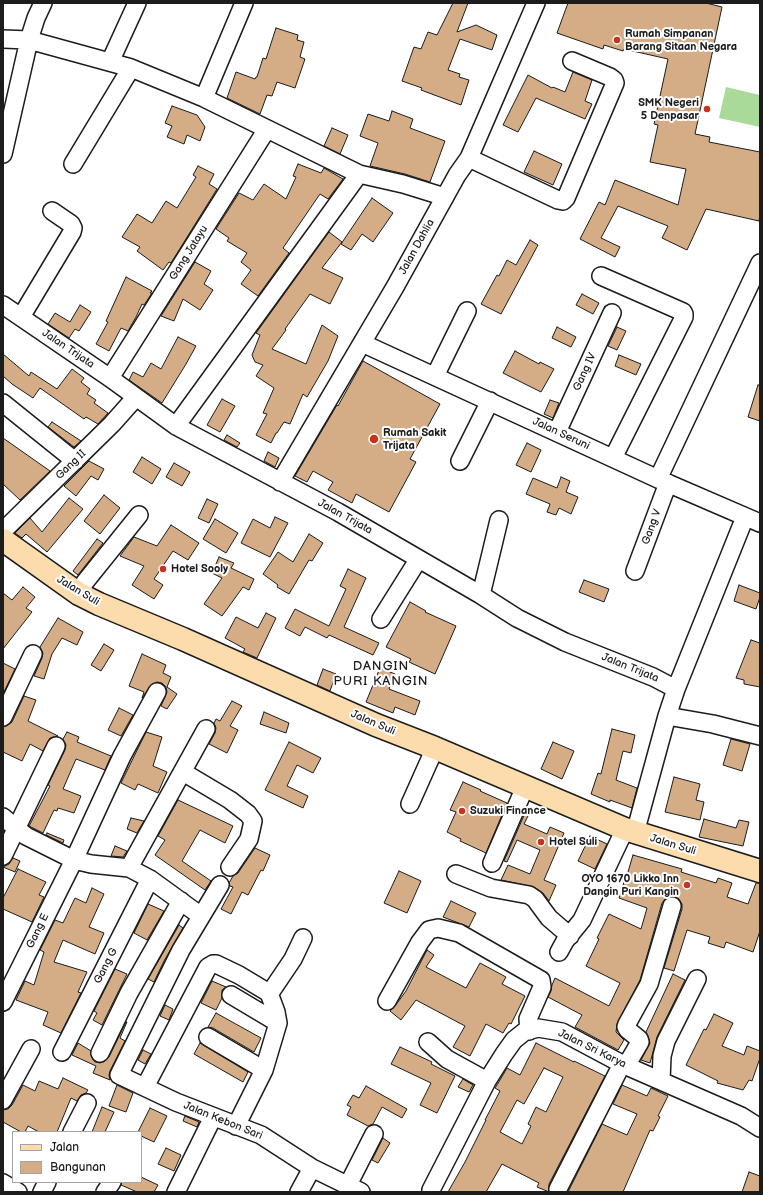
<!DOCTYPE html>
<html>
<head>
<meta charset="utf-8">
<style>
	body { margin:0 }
	#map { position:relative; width:763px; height:1195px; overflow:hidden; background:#fff; font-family:"Balsamiq Sans",sans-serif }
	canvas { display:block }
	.frame { position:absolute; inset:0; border:4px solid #1c1c1c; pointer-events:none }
	.legend { position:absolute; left:12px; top:1131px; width:130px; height:52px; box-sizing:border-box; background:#fff; border:1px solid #a4a4a4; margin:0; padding:5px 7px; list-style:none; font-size:12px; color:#1c1c1c }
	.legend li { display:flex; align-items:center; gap:8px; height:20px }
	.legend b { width:20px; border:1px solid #a4a4a4 }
</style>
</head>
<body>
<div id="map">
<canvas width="763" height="1195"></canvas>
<div class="frame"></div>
<ul class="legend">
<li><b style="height:5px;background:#fcdcac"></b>Jalan</li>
<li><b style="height:11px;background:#d4ad86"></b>Bangunan</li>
</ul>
</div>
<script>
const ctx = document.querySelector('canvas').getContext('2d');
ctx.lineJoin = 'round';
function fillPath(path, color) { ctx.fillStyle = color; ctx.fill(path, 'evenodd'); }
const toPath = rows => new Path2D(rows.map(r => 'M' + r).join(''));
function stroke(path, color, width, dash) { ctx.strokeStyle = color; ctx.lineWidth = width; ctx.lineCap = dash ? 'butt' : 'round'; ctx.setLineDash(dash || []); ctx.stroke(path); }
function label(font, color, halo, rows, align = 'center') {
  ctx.font = font + ' "Balsamiq Sans",sans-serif'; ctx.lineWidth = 4; ctx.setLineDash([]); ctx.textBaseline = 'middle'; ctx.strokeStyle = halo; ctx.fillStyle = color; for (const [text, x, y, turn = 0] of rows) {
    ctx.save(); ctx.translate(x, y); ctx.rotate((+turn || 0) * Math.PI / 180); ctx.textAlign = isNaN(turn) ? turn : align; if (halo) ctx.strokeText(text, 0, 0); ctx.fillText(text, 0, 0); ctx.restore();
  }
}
fillPath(toPath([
	[726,87,760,95,760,127,719,118]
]), '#aada9a');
const building = toPath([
	[453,3,468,3,457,32,476,25,497,35,492,50,460,39,448,70,460,74,459,77,469,80,461,105,421,90,422,88,402,81,414,47,421,49,428,32,437,35,453,3],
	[568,3,706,3,722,7,695,134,710,137,709,142,760,152,760,214,759,221,706,209,687,250,662,238,668,226,618,206,601,238,620,247,615,257,580,239,599,202,605,205,615,180,678,205,686,169,650,162,658,125,654,124,668,59,624,49,623,51,604,45,603,49,557,33,568,3],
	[276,28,298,35,297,40,304,42,300,57,305,59,295,88,277,82,272,96,267,95,260,114,227,98,236,72,255,79,256,77,257,77,263,58,266,59,276,28],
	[573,72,592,80,585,101,592,104,585,119,536,98,518,132,503,125,528,75,552,88,553,87,565,92,573,72],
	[172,106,197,115,205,127,200,141,187,135,184,144,167,137,172,126,165,123,172,106],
	[392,111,413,119,410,128,445,141,430,182,405,174,370,166,378,143,360,136,368,114,389,121,392,111],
	[332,128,348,135,340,154,324,146,332,128],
	[534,151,562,164,553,185,524,172,534,151],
	[298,164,321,173,324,168,343,179,328,199,320,194,283,248,289,253,258,296,241,284,251,270,241,262,247,253,227,241,229,238,216,229,239,193,253,200,264,184,286,199,296,177,293,176,298,164],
	[198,166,214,174,209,184,217,189,171,263,169,262,163,270,137,251,140,247,122,237,137,214,152,223,166,201,177,208,196,177,193,175,198,166],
	[372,198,393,213,373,242,362,234,351,250,341,244,372,198],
	[329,232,342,242,322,268,343,278,330,304,310,294,285,329,286,330,272,349,306,364,322,325,338,336,328,361,307,397,303,394,290,424,284,422,277,433,276,433,271,443,256,435,267,414,263,413,274,388,256,376,263,365,255,362,252,355,260,335,256,333,329,232],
	[530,240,538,245,501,314,481,304,497,275,499,276,507,260,516,265,530,240],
	[195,262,211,271,204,284,213,290,200,310,183,299,174,321,161,316,195,262],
	[126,277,152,291,150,293,152,293,144,305,142,304,136,317,128,331,121,328,109,351,96,344,108,322,106,321,126,277],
	[582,294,599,303,593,314,576,305,582,294],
	[80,305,91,312,79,331,75,329,69,338,48,324,55,313,70,322,80,305],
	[557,327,576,337,571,347,552,338,557,327],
	[617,327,626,331,617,350,608,346,617,327],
	[178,337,196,346,186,364,162,403,129,380,133,372,143,377,151,363,161,369,178,337],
	[515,351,539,364,540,362,554,369,541,392,503,373,515,351],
	[3,354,29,376,31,372,57,389,72,369,84,378,81,382,90,389,87,394,96,400,94,403,108,413,98,424,86,417,84,419,40,388,33,398,12,384,3,376,3,354],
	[619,355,641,364,636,375,615,366,619,355],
	[363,361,440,404,410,459,416,462,389,512,356,494,352,503,328,490,333,482,313,471,307,482,295,476,337,405,338,406,363,361],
	[758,385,760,385,760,421,748,417,758,385],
	[222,399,235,406,220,432,207,425,222,399],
	[550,400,559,403,553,418,544,414,550,400],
	[52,422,78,439,81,441,74,447,48,427,52,422],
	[227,435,240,443,237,447,224,440,227,435],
	[3,438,50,471,20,500,3,484,3,438],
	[527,443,541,450,531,472,516,465,527,443],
	[268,452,279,458,275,467,264,461,268,452],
	[142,457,161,469,152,484,133,472,142,457],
	[89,461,104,469,98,480,91,476,76,496,64,486,89,461],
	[174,463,190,472,182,486,166,477,174,463],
	[561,477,570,481,566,492,578,497,571,514,559,508,556,515,547,512,550,504,526,494,533,478,557,488,561,477],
	[104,495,120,508,100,534,84,521,104,495],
	[69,498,83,509,47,552,26,534,22,538,15,533,30,518,42,532,69,498],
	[207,499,218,504,209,523,198,518,207,499],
	[275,517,288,523,270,557,241,543,253,519,270,528,275,517],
	[215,519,238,533,226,553,203,539,215,519],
	[171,525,199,543,188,560,173,551,154,579,163,585,154,599,132,585,144,566,120,556,134,537,157,546,171,525],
	[309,534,323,543,312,561,309,560,289,594,277,587,278,585,263,574,278,552,293,562,309,534],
	[97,539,103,543,78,575,73,571,97,539],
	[219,557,234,563,231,568,254,579,249,590,243,587,222,616,204,604,222,578,212,573,219,557],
	[348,569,366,578,344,627,379,643,373,655,329,635,327,638,305,627,300,636,285,628,295,609,329,626,346,589,340,586,348,569],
	[584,580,609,589,604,602,579,592,584,580],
	[739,585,760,593,760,597,756,609,734,601,739,585],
	[23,587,35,597,26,608,32,612,3,649,3,593,12,600,23,587],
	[410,602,426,611,425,612,456,626,435,674,409,662,411,659,386,647,410,602],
	[266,613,276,618,257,658,243,652,245,649,225,638,236,617,258,628,266,613],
	[58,618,83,632,77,645,62,638,52,654,44,679,34,676,42,658,43,653,40,647,58,618],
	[751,640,760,643,760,687,744,684,744,680,736,678,751,640],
	[104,644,114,650,101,671,91,665,104,644],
	[142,654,166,665,163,673,171,677,167,687,177,694,167,709,161,706,167,692,166,687,162,683,157,682,152,684,142,698,144,692,129,686,142,654],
	[3,663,15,669,3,694,3,663],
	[380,668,395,674,389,689,420,701,415,715,395,707,393,713,366,702,380,668],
	[323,669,336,674,330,691,317,685,323,669],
	[24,696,36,700,28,721,58,736,50,738,43,751,30,744,22,761,3,752,3,727,8,725,12,722,24,696],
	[232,701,242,706,230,726,238,730,227,753,209,744,215,733,216,728,214,723,216,719,220,721,232,701],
	[119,708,133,715,121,736,108,730,119,708],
	[264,712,289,723,286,733,260,724,264,712],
	[612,729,635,735,631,753,623,751,616,780,637,788,632,808,610,800,610,802,591,794,598,773,601,774,612,729],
	[67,732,79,737,77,742,111,756,105,770,76,759,63,789,81,796,74,813,58,808,57,811,54,810,43,833,29,826,50,786,48,785,65,750,66,745,63,739,67,732],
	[146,732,162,737,153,766,167,772,158,793,138,784,135,790,121,783,146,732],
	[731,739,750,744,742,771,723,765,731,739],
	[289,742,321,758,313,773,297,765,287,786,308,796,303,808,265,790,289,742],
	[553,742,574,751,562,779,541,769,553,742],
	[674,777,700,784,696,800,704,802,700,820,665,812,674,777],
	[463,782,481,790,480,791,507,803,486,853,460,841,461,839,447,832,456,812,450,810,463,782],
	[178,800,233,826,225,843,200,830,182,861,211,881,205,890,155,855,165,840,158,836,178,800],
	[526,811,530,812,524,824,547,834,550,827,564,833,544,880,556,885,549,901,543,893,534,887,501,880,508,865,530,874,540,850,517,840,507,862,504,861,526,811],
	[131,818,144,821,137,833,127,829,131,818],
	[704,819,736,828,739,820,749,822,743,846,699,837,704,819],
	[47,833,64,840,63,843,46,835,47,833],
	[590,836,607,844,595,869,578,861,590,836],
	[115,846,127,851,123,857,111,856,115,846],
	[255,848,270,855,263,871,261,870,248,895,242,892,231,914,221,909,233,887,230,886,229,883,233,876,238,873,255,848],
	[633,855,682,869,681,872,716,883,718,878,732,883,727,897,748,904,756,883,760,883,760,931,753,952,726,942,724,948,708,943,710,937,687,930,674,971,664,968,682,909,682,904,679,899,675,897,670,896,665,899,662,903,640,980,617,1024,616,1032,624,1040,618,1050,575,1027,582,1015,548,997,551,991,552,985,555,978,609,1006,620,983,586,966,599,939,597,938,609,914,641,929,647,908,619,898,624,882,625,882,633,855],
	[13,858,20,861,15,872,3,867,9,864,13,858],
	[18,869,46,882,39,895,44,897,32,922,3,909,3,898,18,869],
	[399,871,421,881,407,913,384,903,399,871],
	[92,888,104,894,89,927,104,933,95,954,63,940,54,962,87,972,78,992,81,993,61,1033,43,1025,48,1012,16,1000,25,981,34,985,44,952,40,950,55,920,63,923,75,898,86,903,92,888],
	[451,901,476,913,469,927,443,917,451,901],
	[148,904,164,911,147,940,134,933,148,904],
	[179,925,183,928,164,961,154,982,148,979,179,925],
	[427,950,434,955,426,967,466,988,480,963,506,977,502,984,525,996,511,1024,509,1023,503,1033,486,1024,470,1056,453,1047,465,1026,416,1000,401,1020,390,1011,395,1006,406,991,427,950],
	[115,969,127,974,102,1025,93,1020,97,1013,94,1011,115,969],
	[673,974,685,980,657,1037,650,1063,641,1060,650,1043,648,1036,646,1032,673,974],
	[212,981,226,987,222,990,222,998,216,1010,201,1003,212,981],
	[165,1005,173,1009,169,1020,160,1016,165,1005],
	[216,1013,261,1038,254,1052,213,1028,208,1027,216,1013],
	[714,1014,733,1023,722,1046,744,1055,747,1046,760,1051,760,1058,752,1081,749,1080,743,1090,717,1083,718,1081,686,1065,704,1029,706,1030,714,1014],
	[126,1022,127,1022,120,1038,125,1041,110,1071,109,1075,110,1080,93,1073,96,1066,72,1055,78,1043,91,1051,92,1058,95,1062,100,1063,105,1061,109,1057,126,1022],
	[200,1043,248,1072,243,1082,194,1054,200,1043],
	[536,1043,574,1062,574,1061,605,1076,549,1184,549,1192,537,1187,539,1183,502,1164,486,1192,448,1192,465,1162,486,1120,485,1120,500,1091,495,1088,500,1080,507,1068,520,1075,536,1043],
	[544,1068,563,1077,546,1112,536,1107,528,1124,531,1126,522,1144,500,1132,517,1100,524,1104,544,1068],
	[400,1047,432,1062,431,1064,455,1076,437,1113,420,1105,431,1083,391,1064,400,1047],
	[143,1050,151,1054,145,1064,138,1060,143,1050],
	[63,1078,88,1090,86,1093,81,1095,77,1101,71,1098,57,1132,39,1132,28,1126,25,1132,21,1132,3,1122,3,1110,8,1109,12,1105,23,1085,35,1091,39,1081,58,1089,63,1078],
	[463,1079,473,1085,469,1092,458,1087,463,1079],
	[117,1085,133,1093,126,1112,109,1106,117,1085],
	[622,1085,647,1096,651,1088,668,1096,658,1116,660,1117,653,1131,650,1130,623,1192,568,1192,602,1124,627,1135,637,1114,613,1104,622,1085],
	[366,1086,407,1109,402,1118,382,1107,373,1124,368,1126,347,1115,351,1107,347,1105,353,1095,359,1098,366,1086],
	[102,1107,114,1112,105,1132,92,1132,102,1107],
	[150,1108,167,1116,154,1142,141,1136,141,1132,138,1132,150,1108],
	[185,1116,199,1122,197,1127,183,1121,185,1116],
	[383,1138,390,1143,378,1163,372,1160,383,1138],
	[166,1148,181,1155,174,1171,158,1164,166,1148],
	[749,1172,760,1176,760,1192,742,1192,749,1172],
	[141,1177,158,1185,154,1192,137,1192,121,1185,122,1182,141,1182,141,1177]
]);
fillPath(building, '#d4ad86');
stroke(building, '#1c1c1c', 1);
const minor = toPath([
	[3,39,29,40,131,68,204,98,359,174,403,184,445,197],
	[110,62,137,3],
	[204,98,244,3],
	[3,154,29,40,36,18,43,3],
	[469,158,558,200,563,201,566,198,615,83,614,80,610,77,572,61],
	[73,164,131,68],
	[601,276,683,312,684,314,684,317,613,458],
	[3,305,110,378,176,426,338,512,481,595,517,618,565,642,653,677,676,689],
	[21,317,72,232,73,228,71,224,52,211],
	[362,343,658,479,760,523],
	[435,376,467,311],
	[110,378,267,129],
	[3,403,75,461],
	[176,426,359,174],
	[557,432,612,313],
	[460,461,490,401],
	[658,479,760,263],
	[280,482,395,287,457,175,469,158,536,3],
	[3,531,112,424,136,397],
	[635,571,668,483],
	[79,594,85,582,139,515],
	[481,595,499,520],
	[381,619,418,560],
	[667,716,713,724,760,736],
	[3,717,33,654],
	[183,772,230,800,248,814,253,821,249,839,230,867],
	[410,804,435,748],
	[3,817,17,829,26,836,74,860,91,864,129,868,150,879,201,916],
	[635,833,667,716,676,689,745,517],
	[3,856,56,746],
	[492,863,525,787],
	[129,868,206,729],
	[456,874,491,888,529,895,535,899,549,918,570,936],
	[220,885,181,950,119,1075,176,1102,261,1135,312,1168,361,1192],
	[559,952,565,941,582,920,625,829],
	[269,993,270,993,293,959,303,938],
	[231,995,278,1023],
	[387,1001,420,942,429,930,438,928,459,933,541,980,542,987,528,1019,529,1031],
	[3,1002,74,860,122,756,157,692],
	[208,1037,264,1070],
	[428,1042,447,1059,487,1081],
	[62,1052,150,879],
	[100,1053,129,993,181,901],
	[626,1066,640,1042,639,1039,628,1030,626,1027,627,1024,649,984,672,906],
	[661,1081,662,1056,666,1041,697,979],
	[146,1087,146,1085,208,967,213,964,216,964,239,975,269,993,276,1012,278,1023,264,1070,236,1126],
	[3,1100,31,1049],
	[72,1132,87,1103],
	[3,1183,18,1192],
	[348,1185,374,1134],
	[558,1189,622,1064],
	[431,1190,487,1081,504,1054,514,1040,524,1032,538,1028,562,1032,622,1064,741,1116,760,1128],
	[42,1192,47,1182],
	[105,1192,112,1182],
	[176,1192,213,1117],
	[299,1192,312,1168]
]);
const major = toPath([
	[3,540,79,594,99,604,183,639,376,725,435,748,625,829,760,871]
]);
stroke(minor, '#1c1c1c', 20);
stroke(major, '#1c1c1c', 25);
stroke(minor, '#fff', 17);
stroke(major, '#fcdcac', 22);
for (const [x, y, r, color] of [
	[617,40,4,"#c8321e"],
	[707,109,4,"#c8321e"],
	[374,439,5,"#c8321e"],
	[163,569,4,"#c8321e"],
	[462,811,4,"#c8321e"],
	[541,842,4,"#c8321e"],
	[687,885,4,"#c8321e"]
]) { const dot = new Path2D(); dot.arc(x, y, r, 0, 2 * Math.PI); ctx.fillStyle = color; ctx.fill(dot); stroke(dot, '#fff', 1.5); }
label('bold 11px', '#1c1c1c', '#fff', [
	["Rumah Simpanan",625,34],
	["Barang Sitaan Negara",625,47],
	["SMK Negeri",699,103,"right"],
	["5 Denpasar",699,116,"right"],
	["Rumah Sakit",383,433],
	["Trijata",383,446],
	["Hotel Sooly",171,569],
	["Suzuki Finance",470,811],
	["Hotel Suli",549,842],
	["OYO 1670 Likko Inn",679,879,"right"],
	["Dangin Puri Kangin",679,892,"right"]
], 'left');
label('11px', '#1c1c1c', '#fff', [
	["Jalan Dahlia",417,247,-61],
	["Gang Jatayu",189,253,-58],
	["Jalan Trijata",68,349,34],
	["Gang IV",585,372,-65],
	["Jalan Seruni",561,434,25],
	["Gang II",71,465,-44],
	["Jalan Trijata",345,517,29],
	["Gang V",652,527,-70],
	["Jalan Suli",78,591,31],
	["Jalan Trijata",630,668,22],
	["Jalan Suli",373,723,23],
	["Jalan Suli",673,845,17],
	["Gang E",38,931,-64],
	["Gang G",106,966,-63],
	["Jalan Sri Karya",592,1049,26],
	["Jalan Kebon Sari",223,1121,22]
]);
ctx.letterSpacing = '1px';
label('13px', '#1c1c1c', '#fff', [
	["DANGIN",381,667],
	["PURI KANGIN",381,682]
]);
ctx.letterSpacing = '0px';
</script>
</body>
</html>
